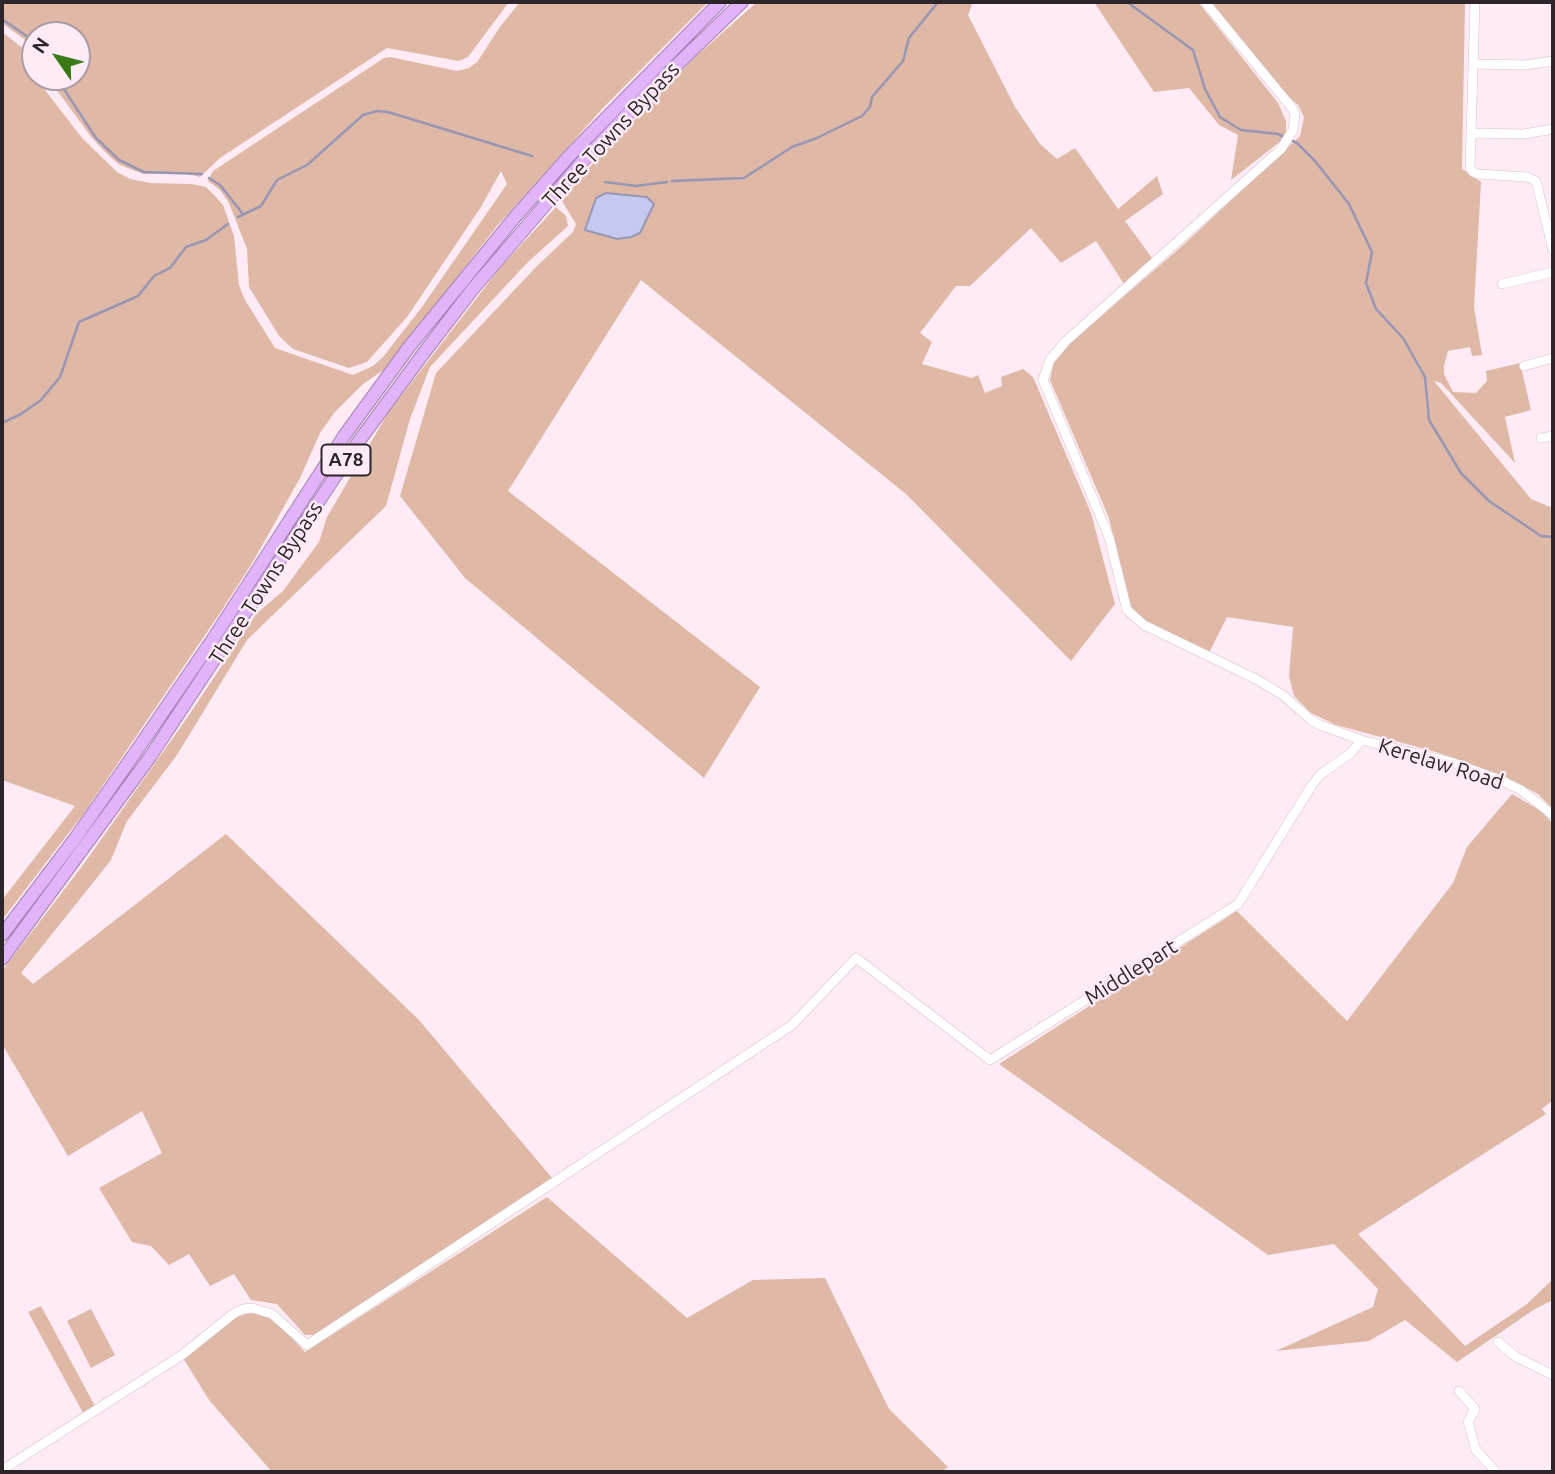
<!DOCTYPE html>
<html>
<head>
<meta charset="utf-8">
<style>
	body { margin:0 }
	#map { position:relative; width:1555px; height:1474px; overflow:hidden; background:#feebf6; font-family:Ubuntu,sans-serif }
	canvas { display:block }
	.frame { position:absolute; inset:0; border:4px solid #2c2529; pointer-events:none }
	.north { position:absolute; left:21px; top:21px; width:70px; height:70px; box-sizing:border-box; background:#feebf6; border:2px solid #aa9ca4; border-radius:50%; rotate:305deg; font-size:19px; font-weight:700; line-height:28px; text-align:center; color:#2c2529 }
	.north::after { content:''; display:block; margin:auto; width:24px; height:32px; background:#397916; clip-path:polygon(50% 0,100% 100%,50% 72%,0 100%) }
</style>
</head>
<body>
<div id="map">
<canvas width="1555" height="1474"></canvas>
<div class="frame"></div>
<div class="north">N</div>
</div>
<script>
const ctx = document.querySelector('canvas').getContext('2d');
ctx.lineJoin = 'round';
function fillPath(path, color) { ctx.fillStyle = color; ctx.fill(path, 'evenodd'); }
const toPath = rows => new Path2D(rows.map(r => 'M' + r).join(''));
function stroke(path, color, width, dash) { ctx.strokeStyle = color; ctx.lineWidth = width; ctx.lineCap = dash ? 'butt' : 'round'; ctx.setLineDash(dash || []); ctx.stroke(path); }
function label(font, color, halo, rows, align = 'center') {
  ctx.font = font + ' Ubuntu,sans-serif'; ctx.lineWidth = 5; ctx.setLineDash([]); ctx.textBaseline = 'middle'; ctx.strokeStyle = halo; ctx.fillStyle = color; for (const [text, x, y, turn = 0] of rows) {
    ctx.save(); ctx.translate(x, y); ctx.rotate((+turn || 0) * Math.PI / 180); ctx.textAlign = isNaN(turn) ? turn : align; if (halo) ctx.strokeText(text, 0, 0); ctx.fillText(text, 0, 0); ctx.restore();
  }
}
fillPath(toPath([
	[2,2,509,2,468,57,459,61,387,48,220,158,200,177,188,174,143,174,120,165,109,156,92,138,47,77,77,77,77,35,35,35,35,55,24,39,2,23],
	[520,2,708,2,602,109,497,226,385,369,363,384,334,413,320,433,300,478,254,560,220,613,84,813,2,920,2,900,75,806,2,780,2,32,25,50,35,77,82,138,117,172,130,179,150,183,192,184,206,187,215,196,223,205,234,236,239,285,245,300,275,348,353,375,373,366,383,357,422,307,507,184,501,171,481,207,407,317,367,362,349,368,293,349,279,336,249,287,247,249,229,203,220,190,208,181,213,171,384,58,390,57,457,71,469,68,477,62,500,27],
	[757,2,973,2,968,15,1015,107,1040,144,1057,159,1075,148,1118,209,1157,176,1163,194,1125,221,1152,258,1124,284,1096,241,1061,263,1031,228,970,286,956,286,920,333,932,342,922,364,972,378,978,375,985,393,1002,386,1001,377,1023,369,1033,377,1091,513,1115,604,1071,661,906,494,641,280,508,491,760,687,704,778,465,578,400,496,436,373,537,266,573,232,576,224,562,201,592,164,693,59],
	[1094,2,1198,2,1278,103,1286,121,1286,137,1231,180,1238,135,1219,125,1189,88,1154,92],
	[1211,2,1465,2,1462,169,1481,182,1474,307,1482,355,1472,356,1470,347,1448,351,1444,366,1444,374,1453,392,1476,393,1487,381,1486,371,1520,363,1531,410,1505,417,1515,463,1441,383,1434,381,1531,499,1553,508,1553,809,1538,794,1506,777,1436,752,1336,725,1311,713,1294,696,1289,676,1293,627,1227,617,1209,653,1147,623,1128,603,1109,518,1050,380,1054,362,1069,344,1181,247,1300,136,1304,117,1298,105,1282,90],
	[556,207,566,216,568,226,527,263,430,367,410,419,386,506,247,640,177,755,127,821,111,860,21,973,33,984,226,834,419,1020,552,1178,314,1335,305,1335,277,1304,251,1300,234,1274,210,1286,189,1254,169,1265,151,1246,132,1242,99,1188,162,1153,142,1111,68,1156,2,1044,2,971,83,865,187,718,257,613,283,591,319,542,327,517,388,413,499,269],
	[1512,794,1541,811,1553,824,1553,1100,1542,1109,1546,1114,1358,1234,1465,1346,1527,1304,1553,1279,1553,1300,1535,1309,1457,1362,1405,1320,1369,1341,1276,1351,1373,1307,1378,1289,1334,1244,1268,1255,999,1064,1237,911,1347,1021,1453,883,1467,847],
	[547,1197,687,1318,753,1280,825,1278,889,1409,948,1467,941,1472,272,1472,209,1400,183,1358,235,1317,254,1312,262,1314,277,1322,305,1352],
	[41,1306,95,1406,83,1413,28,1312],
	[91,1309,115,1355,91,1368,67,1321]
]), '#dfb8a6');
const water = toPath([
	[606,193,647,197,654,204,640,233,631,237,617,239,585,230,596,198,606,193]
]);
fillPath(water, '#c5c8ef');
stroke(water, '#9797b4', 2);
stroke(toPath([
	[1127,2,1193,50,1205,89,1220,117,1241,130,1278,134,1297,143,1315,161,1349,204,1372,252,1366,283,1376,309,1403,338,1425,377,1429,420,1461,473,1489,501,1541,536,1553,537],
	[2,19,35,42],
	[56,77,96,138,119,160,144,172,202,174],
	[209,178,220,185,243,214],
	[672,181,744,178,792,147,817,138,862,116,870,107,872,97,903,61,909,38,938,2],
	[605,182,636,186,667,182],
	[238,217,261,206,277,180,307,165,363,115,377,111,388,112,532,156],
	[2,423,21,414,41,400,60,377,79,322,138,296,154,276,170,268,186,247,206,240,228,224]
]), '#9797b4', 2.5);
const minor = toPath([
	[1205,2,1292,108,1295,115,1293,130,1281,149,1065,342,1050,360,1043,380,1109,537,1127,610,1144,625,1258,680,1284,696,1311,720,1320,725,1361,740,1451,762,1500,780,1521,790,1553,815],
	[1475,2,1470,168,1473,172,1478,174,1527,177,1536,181,1553,250],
	[1473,64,1525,65,1553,61],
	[1471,133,1524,134,1553,129],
	[1502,284,1553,272],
	[1524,366,1553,358],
	[1541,438,1553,436],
	[1498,1342,1516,1357,1553,1375],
	[1459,1391,1475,1409,1468,1422,1476,1450,1496,1472],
	[2,1470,182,1355,233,1314,243,1309,252,1308,272,1314,307,1345,792,1025,856,958,990,1060,1238,904,1312,785,1321,774,1351,753,1361,740]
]);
const highway = toPath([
	[2,935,74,840,137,750,213,639,344,436,409,347,515,217,571,154,720,2],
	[2,959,150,757,356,445,423,354,472,290,582,162,650,91,742,2]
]);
stroke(minor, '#d4c2cb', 10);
stroke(highway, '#a282b1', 14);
stroke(minor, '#fff', 9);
stroke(highway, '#e1b4fa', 12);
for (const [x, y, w] of [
	[346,460,49]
]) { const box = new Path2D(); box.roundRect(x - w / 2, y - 15.5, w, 31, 5); ctx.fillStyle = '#feebf6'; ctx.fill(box); stroke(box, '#2c2529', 2); }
label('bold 19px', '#2c2529', null, [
	["A78",346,460]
]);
label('21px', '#2c2529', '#feebf6', [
	["Three Towns Bypass",611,135,-47],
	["Three Towns Bypass",266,583,-57],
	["Kerelaw Road",1441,764,17],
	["Middlepart",1131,972,-32]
]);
</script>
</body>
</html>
